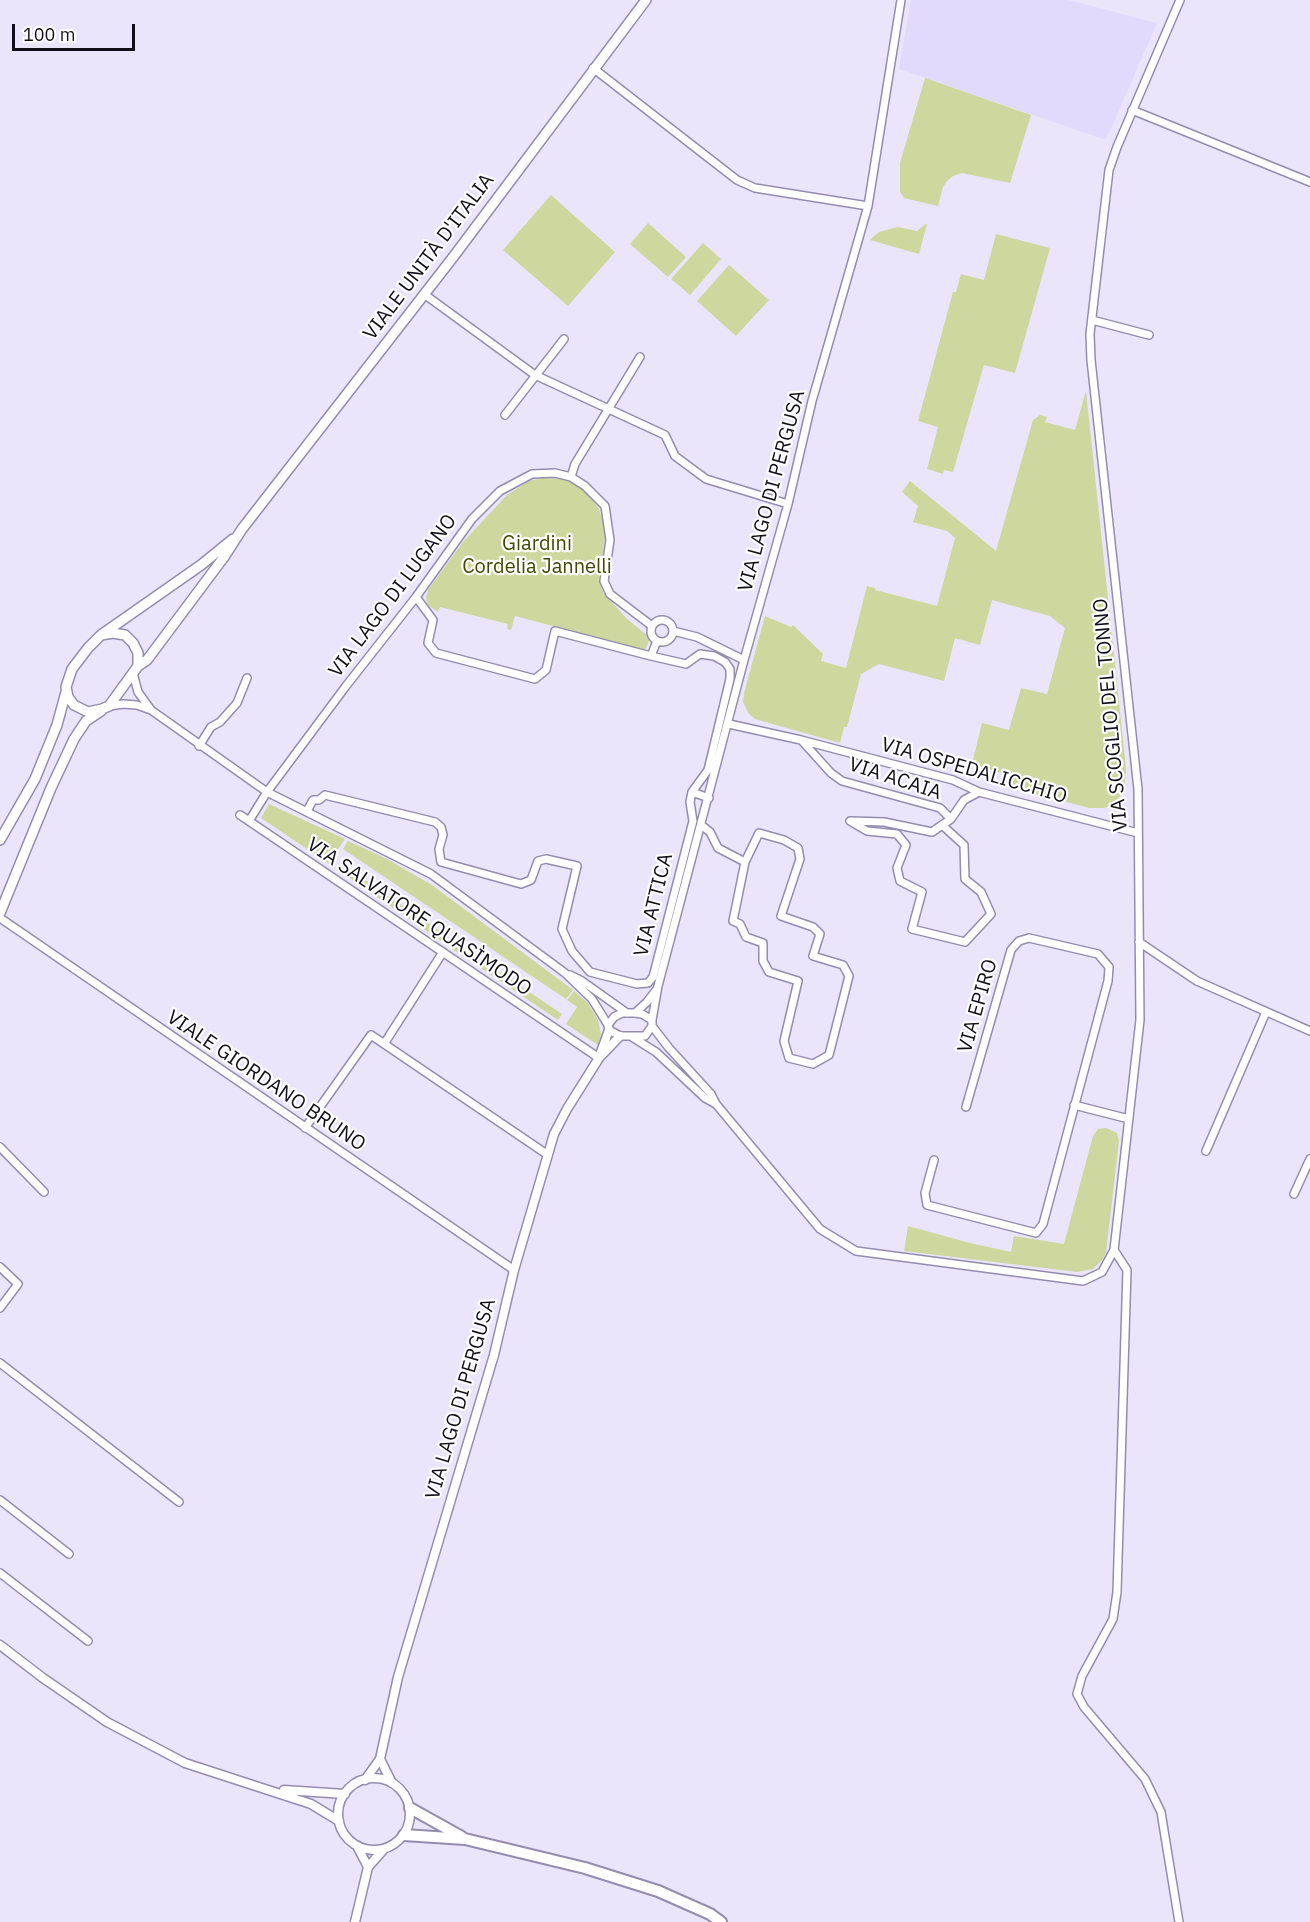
<!DOCTYPE html>
<html>
<head>
<meta charset="utf-8">
<style>
	body { margin:0 }
	#map { position:relative; width:1310px; height:1922px; overflow:hidden; background:#eae5fb; font-family:"IBM Plex Sans",sans-serif }
	canvas { display:block }
	.scale { position:absolute; left:12px; top:24px; width:123px; height:27px; box-sizing:border-box; border:3px solid #120f1b; border-top:0; padding-left:8px; font-size:18px; line-height:21px; white-space:nowrap; color:#120f1b; -webkit-text-stroke:4px #fff; paint-order:stroke }
</style>
</head>
<body>
<div id="map">
<canvas width="1310" height="1922"></canvas>
<div class="scale">100 m</div>
</div>
<script>
const ctx = document.querySelector('canvas').getContext('2d');
ctx.lineJoin = 'round';
function fillPath(path, color) { ctx.fillStyle = color; ctx.fill(path, 'evenodd'); }
const toPath = rows => new Path2D(rows.map(r => 'M' + r).join(''));
function stroke(path, color, width, dash) { ctx.strokeStyle = color; ctx.lineWidth = width; ctx.lineCap = dash ? 'butt' : 'round'; ctx.setLineDash(dash || []); ctx.stroke(path); }
function label(font, color, halo, rows, align = 'center') {
  ctx.font = font + ' "IBM Plex Sans",sans-serif'; ctx.lineWidth = 4.5; ctx.setLineDash([]); ctx.textBaseline = 'middle'; ctx.strokeStyle = halo; ctx.fillStyle = color; for (const [text, x, y, turn = 0] of rows) {
    ctx.save(); ctx.translate(x, y); ctx.rotate((+turn || 0) * Math.PI / 180); ctx.textAlign = isNaN(turn) ? turn : align; if (halo) ctx.strokeText(text, 0, 0); ctx.fillText(text, 0, 0); ctx.restore();
  }
}
fillPath(toPath([
	[911,0,1068,0,1157,23,1106,140,899,69]
]), '#e2dafd');
fillPath(toPath([
	[925,78,1031,115,1010,183,962,173,953,176,947,181,943,187,938,206,904,198,900,192,900,163],
	[551,195,615,252,568,306,503,250],
	[648,223,686,257,668,277,630,244],
	[926,224,927,224,919,254,870,240,879,232,898,227,917,231],
	[996,234,1050,248,1015,373,984,365,953,472,944,470,943,474,927,469,938,427,918,421,953,292,956,292,961,274,984,280],
	[703,243,721,259,690,295,671,279],
	[729,265,769,300,736,336,697,301],
	[1086,391,1126,768,1124,790,1116,802,1105,808,1089,808,1003,785,1005,774,972,764,982,723,1009,730,1021,688,1047,694,1065,628,1050,616,992,600,980,645,955,638,944,681,879,664,861,674,847,727,844,727,840,743,755,719,749,714,743,702,744,693,765,616,791,627,793,625,823,654,821,661,846,668,867,586,875,588,875,590,937,606,955,538,947,531,913,522,918,506,902,492,910,481,996,551,1033,420,1040,415,1047,417,1045,422,1075,430],
	[542,478,566,479,585,491,593,500,599,509,605,528,605,537,599,576,600,584,603,592,626,618,648,636,649,641,646,648,643,650,515,616,511,630,507,629,508,624,440,607,438,612,428,605,426,598,428,590,463,542,507,495,529,481],
	[269,804,345,839,328,863,261,818],
	[348,841,387,859,432,885,573,990,566,999,343,849],
	[342,864,448,937,444,943,338,870],
	[455,942,562,1014,558,1020,451,948],
	[574,991,588,1003,598,1020,601,1034,598,1045,566,1024,577,1007,567,1000],
	[1106,1128,1117,1133,1119,1141,1106,1253,1103,1259,1093,1269,1077,1272,904,1251,908,1226,970,1243,1011,1252,1014,1236,1064,1244,1093,1136,1098,1129]
]), '#cdd79e');
const minor = toPath([
	[593,68,737,180,755,188,868,206],
	[1132,110,1310,182],
	[424,294,535,375,665,435,675,456,706,479,788,504],
	[1092,320,1149,335],
	[505,415,564,339],
	[571,477,575,464,640,357],
	[416,597,433,620,428,643,436,653,535,679,546,670,555,631,651,656,657,641],
	'651 631a11 11 0 1 1 22 0a11 11 0 1 1-22 0Z',
	[673,631,697,637,744,660],
	[133,673,138,692,151,710],
	[109,706,123,704,137,705,151,710,267,792,431,874,565,973,592,999,608,1025],
	[729,724,801,740,953,780,979,792,1138,833],
	[803,742,831,773,842,781,940,808,951,819],
	[199,746,211,727,220,722,237,703,247,678],
	[692,792,709,798],
	[307,811,313,800,319,800,325,795,435,822,441,827,443,835,439,849,441,862,521,884,531,880,538,861,546,859,577,866,562,929,572,951,590,972,637,984,648,983,653,977,693,821,690,802,692,792,708,770,730,679,730,669,725,662,714,656,700,654,686,664,651,656],
	[240,815,249,821],
	[701,825,710,832,718,848,745,862,733,921,740,924,746,937,763,943,763,961,769,972,798,981,784,1041,789,1058,813,1064,829,1055,849,976,843,965,813,956,820,934,813,927,781,916,800,859,798,848,784,840,759,833,745,862],
	[942,825,964,845,965,879,981,892,991,914,965,942,912,929,922,892,900,881,897,868,906,845,897,834,867,831,850,821,884,822,932,832,951,819,964,800,979,792],
	[0,918,514,1270],
	[1139,942,1197,981,1310,1031],
	[570,975,582,981,627,1013],
	[635,1013,642,1014,652,1020,652,1026,645,1036,620,1036,609,1030,608,1025,614,1017,622,1013,635,1013],
	[635,1013,647,1002,657,989],
	[652,1020,658,986,744,660,788,504,812,401,868,206,901,0],
	[652,1026,669,1048,711,1094,716,1104,820,1229,856,1251,1083,1281,1102,1272,1114,1250,1140,1020,1138,789,1091,360,1090,334,1109,170,1117,147,1180,0],
	[632,1037,656,1052,705,1098,716,1104],
	[384,1044,443,952],
	[599,1058,249,821,267,792,346,686,416,597,472,519,500,491,532,474,555,473,571,477,585,486,605,506,610,540,604,581,610,594,652,626],
	[1074,1105,1129,1119],
	[305,1128,371,1035,548,1155],
	[0,1147,44,1192],
	[1206,1151,1266,1012],
	[934,1160,925,1193,927,1205,1036,1233,1043,1224,1108,981,1109,967,1098,954,1029,938,1019,941,1011,950,966,1107],
	[1294,1194,1310,1159],
	[1114,1250,1127,1270,1117,1592,1113,1619,1082,1676,1077,1694,1084,1707,1145,1779,1161,1812,1179,1922],
	[0,1267,18,1284,0,1308],
	[0,1363,179,1502],
	[0,1500,69,1554],
	[0,1573,88,1641]
]);
const tertiary = toPath([
	[601,1052,609,1030],
	[0,1645,43,1678,107,1722,185,1763,311,1804,339,1821],
	[380,1759,398,1677,494,1355,514,1270,554,1134,567,1109,599,1058,620,1036],
	'338 1814a36 36 0 1 1 72 0a36 36 0 1 1-72 0Z',
	[365,1780,380,1759,392,1783],
	[284,1790,345,1794],
	[357,1846,368,1867,384,1849],
	[355,1922,368,1867]
]);
const secondary = toPath([
	[101,635,113,633,125,635,133,643,138,653,138,666,109,706,102,709,88,712,74,705,68,697,66,687,72,669,88,648,101,635,201,565,233,539],
	[138,666,147,660,224,557,242,529,454,256,646,0],
	[0,840,35,779,57,725,66,692],
	[0,913,51,788,74,739,86,721,101,711]
]);
const trunk = toPath([
	[410,1808,462,1837],
	[404,1835,465,1839,585,1868,658,1891,710,1914,721,1922]
]);
stroke(minor, '#948cae', 10);
stroke(tertiary, '#948cae', 11);
stroke(secondary, '#948cae', 12);
stroke(trunk, '#948cae', 14);
stroke(minor, '#fff', 7);
stroke(tertiary, '#fff', 8);
stroke(secondary, '#fff', 9);
stroke(trunk, '#fff', 10);
label('20px', '#120f1b', '#fff', [
	["VIALE UNITÀ D'ITALIA",429,257,-53],
	["VIA LAGO DI PERGUSA",772,491,-75],
	["VIA LAGO DI LUGANO",393,596,-53],
	["VIA SCOGLIO DEL TONNO",1111,715,-95],
	["VIA OSPEDALICCHIO",974,771,16],
	["VIA ACAIA",895,779,18],
	["VIA ATTICA",654,905,-76],
	["VIA SALVATORE QUASÌMODO",419,917,34],
	["VIA EPIRO",978,1006,-74],
	["VIALE GIORDANO BRUNO",266,1081,34],
	["VIA LAGO DI PERGUSA",461,1399,-74]
]);
label('20px', '#424900', '#fff', [
	["Giardini",537,544],
	["Cordelia Jannelli",537,567]
]);
</script>
</body>
</html>
